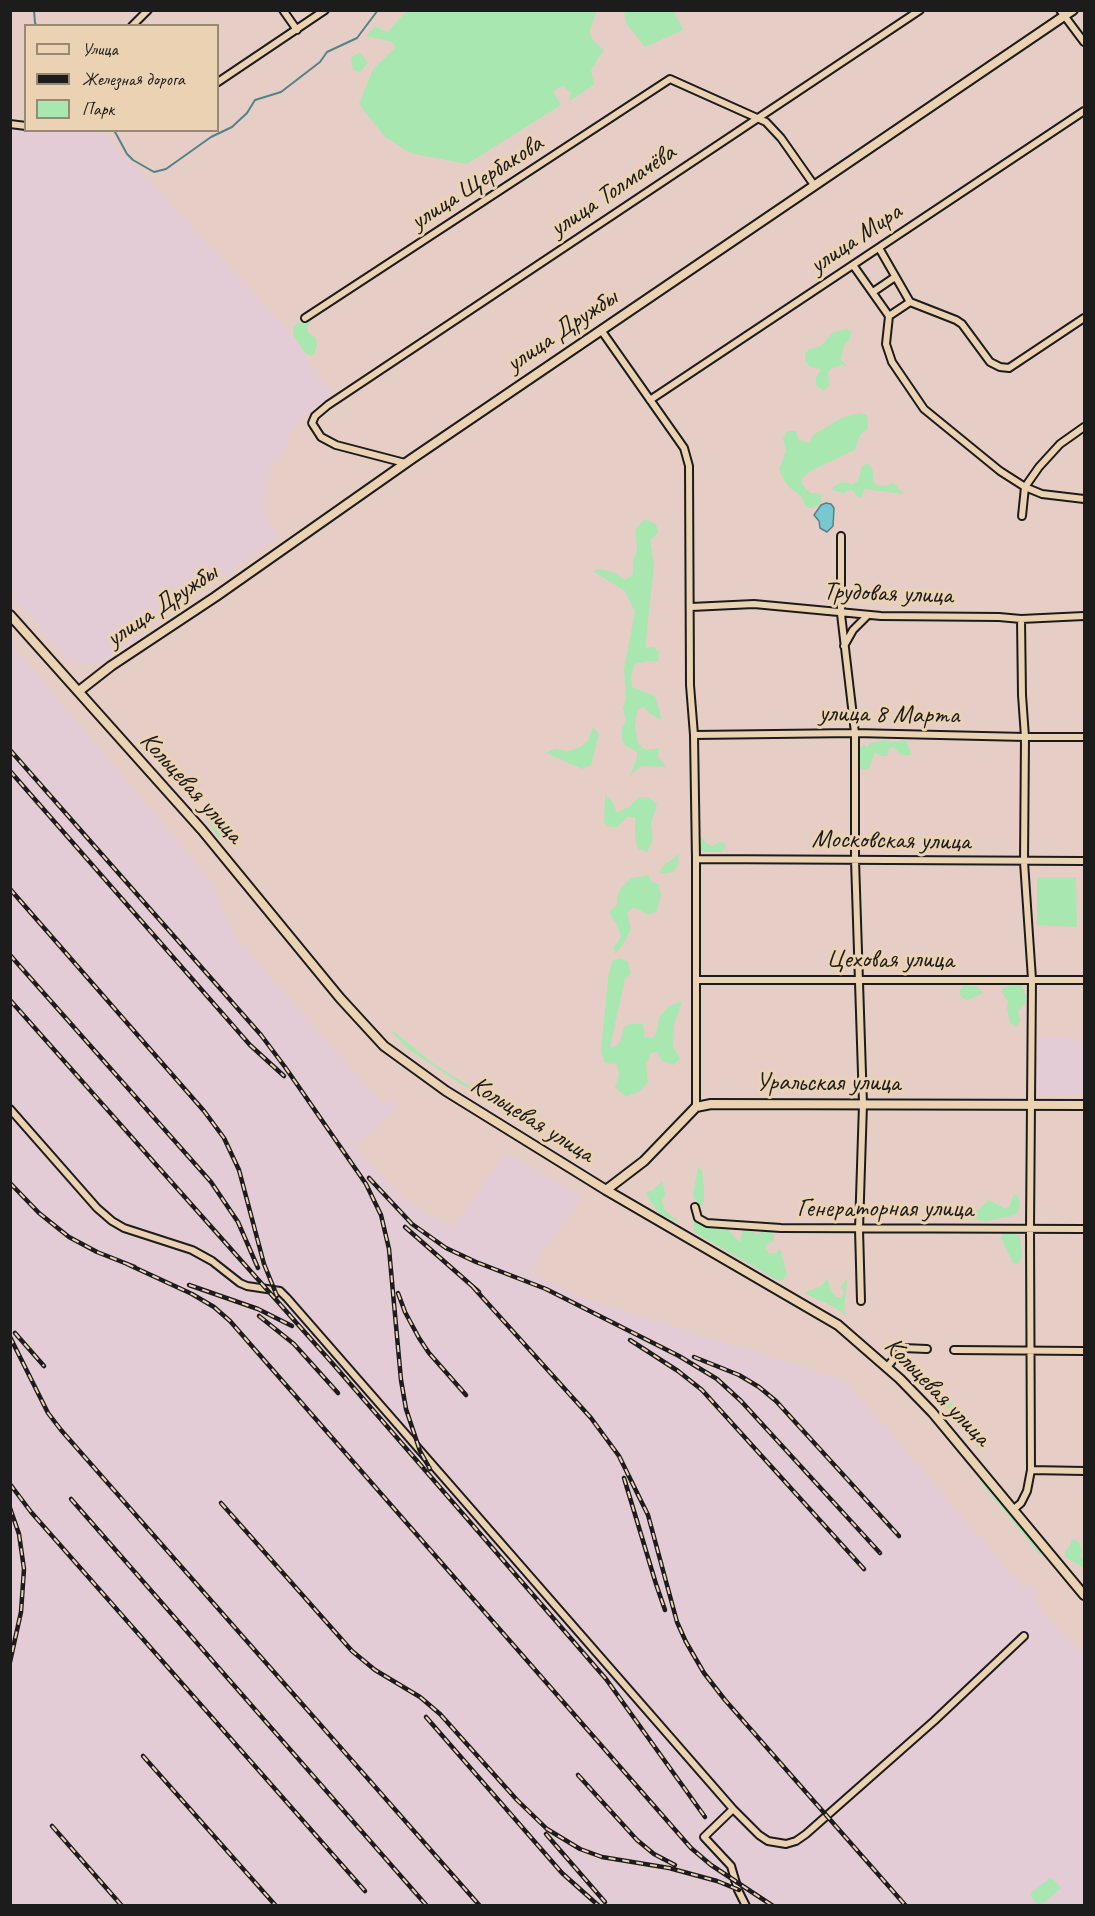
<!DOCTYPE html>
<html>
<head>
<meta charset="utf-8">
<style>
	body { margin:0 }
	#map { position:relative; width:1095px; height:1916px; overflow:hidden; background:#e6cec7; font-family:Caveat,sans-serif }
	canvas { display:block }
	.frame { position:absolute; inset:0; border:12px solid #1c1c1c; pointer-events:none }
	.legend { position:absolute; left:24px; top:24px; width:195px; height:108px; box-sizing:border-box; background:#ead2b2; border:2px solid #988976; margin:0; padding:8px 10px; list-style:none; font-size:18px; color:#1c1c1c }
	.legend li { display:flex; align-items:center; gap:12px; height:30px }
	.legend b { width:30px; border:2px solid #988976 }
</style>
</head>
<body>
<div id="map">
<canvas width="1095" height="1916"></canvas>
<div class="frame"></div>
<ul class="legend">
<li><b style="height:8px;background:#ead2b2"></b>Улица</li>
<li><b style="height:8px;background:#1c1c1c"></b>Железная дорога</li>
<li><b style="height:16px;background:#a8e7b0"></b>Парк</li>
</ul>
</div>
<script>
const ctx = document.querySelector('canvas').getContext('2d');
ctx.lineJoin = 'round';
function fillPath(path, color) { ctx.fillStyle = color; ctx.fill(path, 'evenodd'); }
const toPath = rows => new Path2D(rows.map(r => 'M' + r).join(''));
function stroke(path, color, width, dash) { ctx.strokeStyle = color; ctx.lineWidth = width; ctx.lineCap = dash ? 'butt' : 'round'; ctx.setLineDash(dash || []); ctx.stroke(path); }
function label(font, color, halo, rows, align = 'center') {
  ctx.font = font + ' Caveat,sans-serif'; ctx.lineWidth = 6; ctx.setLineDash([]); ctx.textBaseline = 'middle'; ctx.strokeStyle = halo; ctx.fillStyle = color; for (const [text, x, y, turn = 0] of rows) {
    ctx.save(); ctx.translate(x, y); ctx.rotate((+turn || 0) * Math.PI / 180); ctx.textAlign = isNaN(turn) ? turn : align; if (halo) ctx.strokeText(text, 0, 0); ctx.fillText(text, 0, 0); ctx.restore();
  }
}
fillPath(toPath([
	[11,128,26,130,102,131,287,329,333,396,304,416,293,428,267,478,262,511,279,536,107,659,94,665,70,661,11,596],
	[10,643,211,881,234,935,243,946,383,1105,391,1099,396,1105,394,1107,396,1109,353,1146,409,1203,452,1228,506,1153,583,1197,528,1271,566,1290,594,1301,839,1379,848,1384,1022,1587,1027,1583,1039,1594,1033,1600,1053,1623,1079,1651,1084,1647,1084,1905,11,1905],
	[1037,1037,1074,1038,1074,1041,1084,1042,1084,1094,1037,1095]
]), '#e3ccd5');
fillPath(toPath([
	[407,11,597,11,589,32,593,40,604,50,591,70,594,85,568,102,571,93,563,86,553,91,561,105,467,164,410,153,384,136,359,104,373,69,396,47,392,42,366,36,375,26,387,32],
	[624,11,674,11,683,30,645,47,626,23],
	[360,52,368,63,359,73,353,69,351,58],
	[312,320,307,327,308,332,316,338,317,346,314,354,311,356,305,353,293,334,293,327,297,323],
	[847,329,851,332,850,340,844,345,841,360,848,367,842,365,832,368,828,373,829,386,823,391,816,385,816,378,821,369,810,367,805,361,805,353,810,349,821,346,833,332],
	[860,413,867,415,868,428,860,435,855,450,812,470,802,478,802,484,810,493,820,493,822,502,814,508,806,507,801,496,790,488,784,480,779,469,786,451,783,439,787,431,796,431,799,440,809,443,813,435,841,418],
	[868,463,873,471,873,481,878,486,886,486,893,483,904,494,864,489,862,498,857,496,851,489,844,493,831,490,836,485,842,482,852,484,858,481,862,466],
	[645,519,656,524,658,533,650,541,654,565,645,648,654,647,659,652,658,662,648,661,635,664,631,676,632,687,655,696,662,720,650,714,643,706,637,711,635,726,638,744,646,750,659,748,658,757,666,767,641,766,630,776,637,757,637,752,626,746,622,740,622,728,626,721,623,708,626,699,624,669,635,612,625,591,593,571,599,569,613,572,625,580,633,574,633,562,637,549,635,530],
	[593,727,599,734,591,765,582,769,546,753,555,749,567,751,579,748,588,740],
	[885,740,893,742,906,740,912,754,907,756,900,754,893,747,889,749,887,756,881,756,875,752,868,770,861,769,858,753,861,747,864,744,867,747,870,743],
	[605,795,612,801,617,813,630,806,639,797,648,797,657,804,651,823,653,838,647,852,638,849,635,838,635,817,627,817,617,827,610,827,604,823],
	[202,808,225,831,235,844,224,841,218,837,204,815],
	[699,834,707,844,713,846,718,842,724,843,726,847,721,852,704,852,698,848],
	[679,854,677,867,673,872,660,874,662,867],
	[649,875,652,883,659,884,661,895,657,911,649,915,633,907,627,913,631,929,624,943,615,954,614,947,621,936,617,925,609,912,617,905,617,897,621,888,631,878],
	[1037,877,1076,877,1077,927,1037,925],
	[621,958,628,962,631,974,625,979,610,1047,613,1048,620,1042,624,1027,630,1024,643,1024,645,1037,652,1038,657,1031,659,1017,669,1006,682,1001,674,1025,673,1047,680,1058,674,1065,662,1061,658,1052,651,1053,646,1065,648,1082,640,1091,626,1097,615,1087,619,1075,617,1064,605,1063,601,1052,608,978,612,961],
	[1013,982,1021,984,1026,995,1025,1003,1018,1011,1020,1021,1017,1027,1010,1023,1007,1008,1008,1001,1002,993,1002,989],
	[964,985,978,987,983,993,968,1000,963,999,960,995,960,990],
	[391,1031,396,1033,434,1064,468,1085,479,1094,470,1090,408,1049],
	[698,1167,702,1170,704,1191,704,1202,700,1206,697,1205,693,1195],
	[662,1181,665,1194,662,1201,664,1209,681,1224,662,1215,656,1210,647,1196,646,1192,653,1190],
	[1014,1194,1019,1197,1020,1207,1016,1215,987,1221,963,1218,963,1214,978,1210,989,1200,1004,1208,1009,1207],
	[703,1218,711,1220,717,1226,727,1229,740,1242,743,1230,747,1229,757,1234,767,1231,771,1232,774,1235,774,1241,766,1245,765,1248,769,1253,776,1253,780,1249,787,1274,782,1281,777,1280,694,1232,694,1222],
	[1007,1231,1020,1236,1022,1258,1018,1264,1013,1263,1001,1238,1003,1233],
	[847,1278,844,1312,849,1318,834,1307,806,1294,806,1292,821,1286,827,1279,832,1292,836,1297,841,1297,844,1294,841,1287],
	[943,1394,951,1400,952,1407,949,1409,940,1406,937,1402,938,1395],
	[959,1410,963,1415,964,1422,981,1449,978,1448,952,1421,953,1413],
	[982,1478,1043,1553,1040,1555,980,1481],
	[1072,1539,1075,1539,1080,1544,1082,1551,1080,1557,1084,1559,1084,1568,1065,1557,1065,1550,1070,1546],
	[1050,1878,1054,1880,1061,1888,1041,1905,1037,1905,1030,1894]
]), '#a8e7b0');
const water = toPath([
	[826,503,831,504,834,508,833,526,827,532,820,528,819,521,814,515,821,505,826,503]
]);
fillPath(water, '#78c8d1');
stroke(water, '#538389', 1.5);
stroke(toPath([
	[34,10,35,23,37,26],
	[114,130,127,154,133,160,154,172,166,169,211,137,232,127,247,113,255,100,281,92,320,62,327,52,357,38,378,10]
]), '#538389', 2);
const minor = toPath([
	[283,10,297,30],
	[1060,10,1084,42],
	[132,26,148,10],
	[218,82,325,10],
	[10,124,26,126],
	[879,248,910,302],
	[853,265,889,316],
	[873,292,895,277],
	[305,318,670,79,766,122,781,138,814,185],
	[1084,318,1009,368,1000,367,990,362,962,324,956,320,910,302,889,316,886,344,892,362,924,409,1000,471,1025,487,1042,494,1084,499],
	[601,330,684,448,689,466,690,685,694,735,696,859,696,1107],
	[650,400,1084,111],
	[405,463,336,445,321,437,312,423,315,416,328,405,920,10],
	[1022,516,1025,487,1039,467,1060,444,1084,427],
	[841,536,841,614,855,733,855,860,863,1104,859,1229,861,1301],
	[691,607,754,604,881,616,999,617,1021,619,1084,616],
	[844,646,853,630,867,616],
	[694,735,855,733,1025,737,1084,737],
	[696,859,1084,861],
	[696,980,1084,980],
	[10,1109,97,1208,112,1221,124,1228,192,1250,212,1261,240,1283,247,1286,280,1291,287,1298,733,1809,759,1835,768,1841,786,1844,796,1841,806,1834,934,1721,1024,1636],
	[695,1207,698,1218,707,1223,781,1228,1084,1229],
	[954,1350,1084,1351],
	[887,1367,903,1348,927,1349],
	[1031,1470,1084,1471],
	[1014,1509,1021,1503,1027,1491,1031,1470,1030,1229,1032,979,1024,862,1025,737,1022,695,1021,619],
	[733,1809,704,1837,731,1866,738,1890,746,1906]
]);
const tertiary = toPath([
	[10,615,202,830,340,998,384,1046,446,1091,606,1190,838,1325,900,1379,932,1412,1084,1595],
	[79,691,111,666,215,597,413,458,1073,10],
	[606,1190,644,1161,696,1107,711,1104,1084,1105]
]);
stroke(minor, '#1c1c1c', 10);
stroke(tertiary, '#1c1c1c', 12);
stroke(minor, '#ead2b2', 6);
stroke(tertiary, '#ead2b2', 8);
const rail = toPath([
	[10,750,261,1035,285,1067,366,1184,381,1215,389,1249,401,1380,406,1409,420,1451,430,1469],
	[10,771,250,1045,284,1076],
	[10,889,204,1111,224,1138,239,1170,264,1264,277,1296],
	[10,955,211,1182,238,1222,258,1268],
	[10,1000,333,1364,606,1679,705,1817],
	[369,1178,412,1224,446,1248,476,1262,546,1289,679,1356,717,1379,741,1401,880,1553],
	[10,1183,39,1213,69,1237,97,1252,135,1267],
	[405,1227,479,1292],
	[127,1264,192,1294,214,1307,230,1321,691,1848,711,1865,773,1906],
	[189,1285,258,1309,292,1326],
	[473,1287,591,1418,619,1456,648,1515,677,1622,686,1642,704,1673,725,1700,906,1906],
	[398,1293,405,1312,419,1338,429,1353,466,1395],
	[259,1316,294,1344,338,1393],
	[15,1333,44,1366],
	[10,1337,48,1413,61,1430,480,1906],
	[630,1340,678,1371,702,1390,864,1569],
	[694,1357,739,1375,759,1387,776,1401,899,1536],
	[624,1478,656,1584,665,1610],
	[10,1484,31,1512,365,1891],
	[71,1499,427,1906],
	[221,1503,352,1651,375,1670,420,1697,440,1714,517,1800,547,1829,580,1849,602,1857,669,1868,717,1881,739,1890],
	[10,1508,19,1534,24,1569,21,1612,10,1662],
	[426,1717,562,1873,599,1906],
	[143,1756,276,1906],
	[578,1775,637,1840,654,1854,675,1865],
	[52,1826,122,1906],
	[546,1834,605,1902]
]);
stroke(rail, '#1c1c1c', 4.5);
stroke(rail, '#ead2b2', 2, [7]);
label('26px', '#1c1c1c', '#ead2b2', [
	["улица Щербакова",477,183,-33],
	["улица Толмачёва",613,191,-34],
	["улица Мира",856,239,-34],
	["улица Дружбы",562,331,-34],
	["Трудовая улица",888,594,2],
	["улица Дружбы",162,606,-34],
	["улица 8 Марта",889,715,1],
	["Кольцевая улица",191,788,48],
	["Московская улица",891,841,1],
	["Цеховая улица",890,960],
	["Уральская улица",828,1083],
	["Кольцевая улица",532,1120,32],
	["Генераторная улица",885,1209],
	["Кольцевая улица",937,1392,46]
]);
</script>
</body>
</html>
